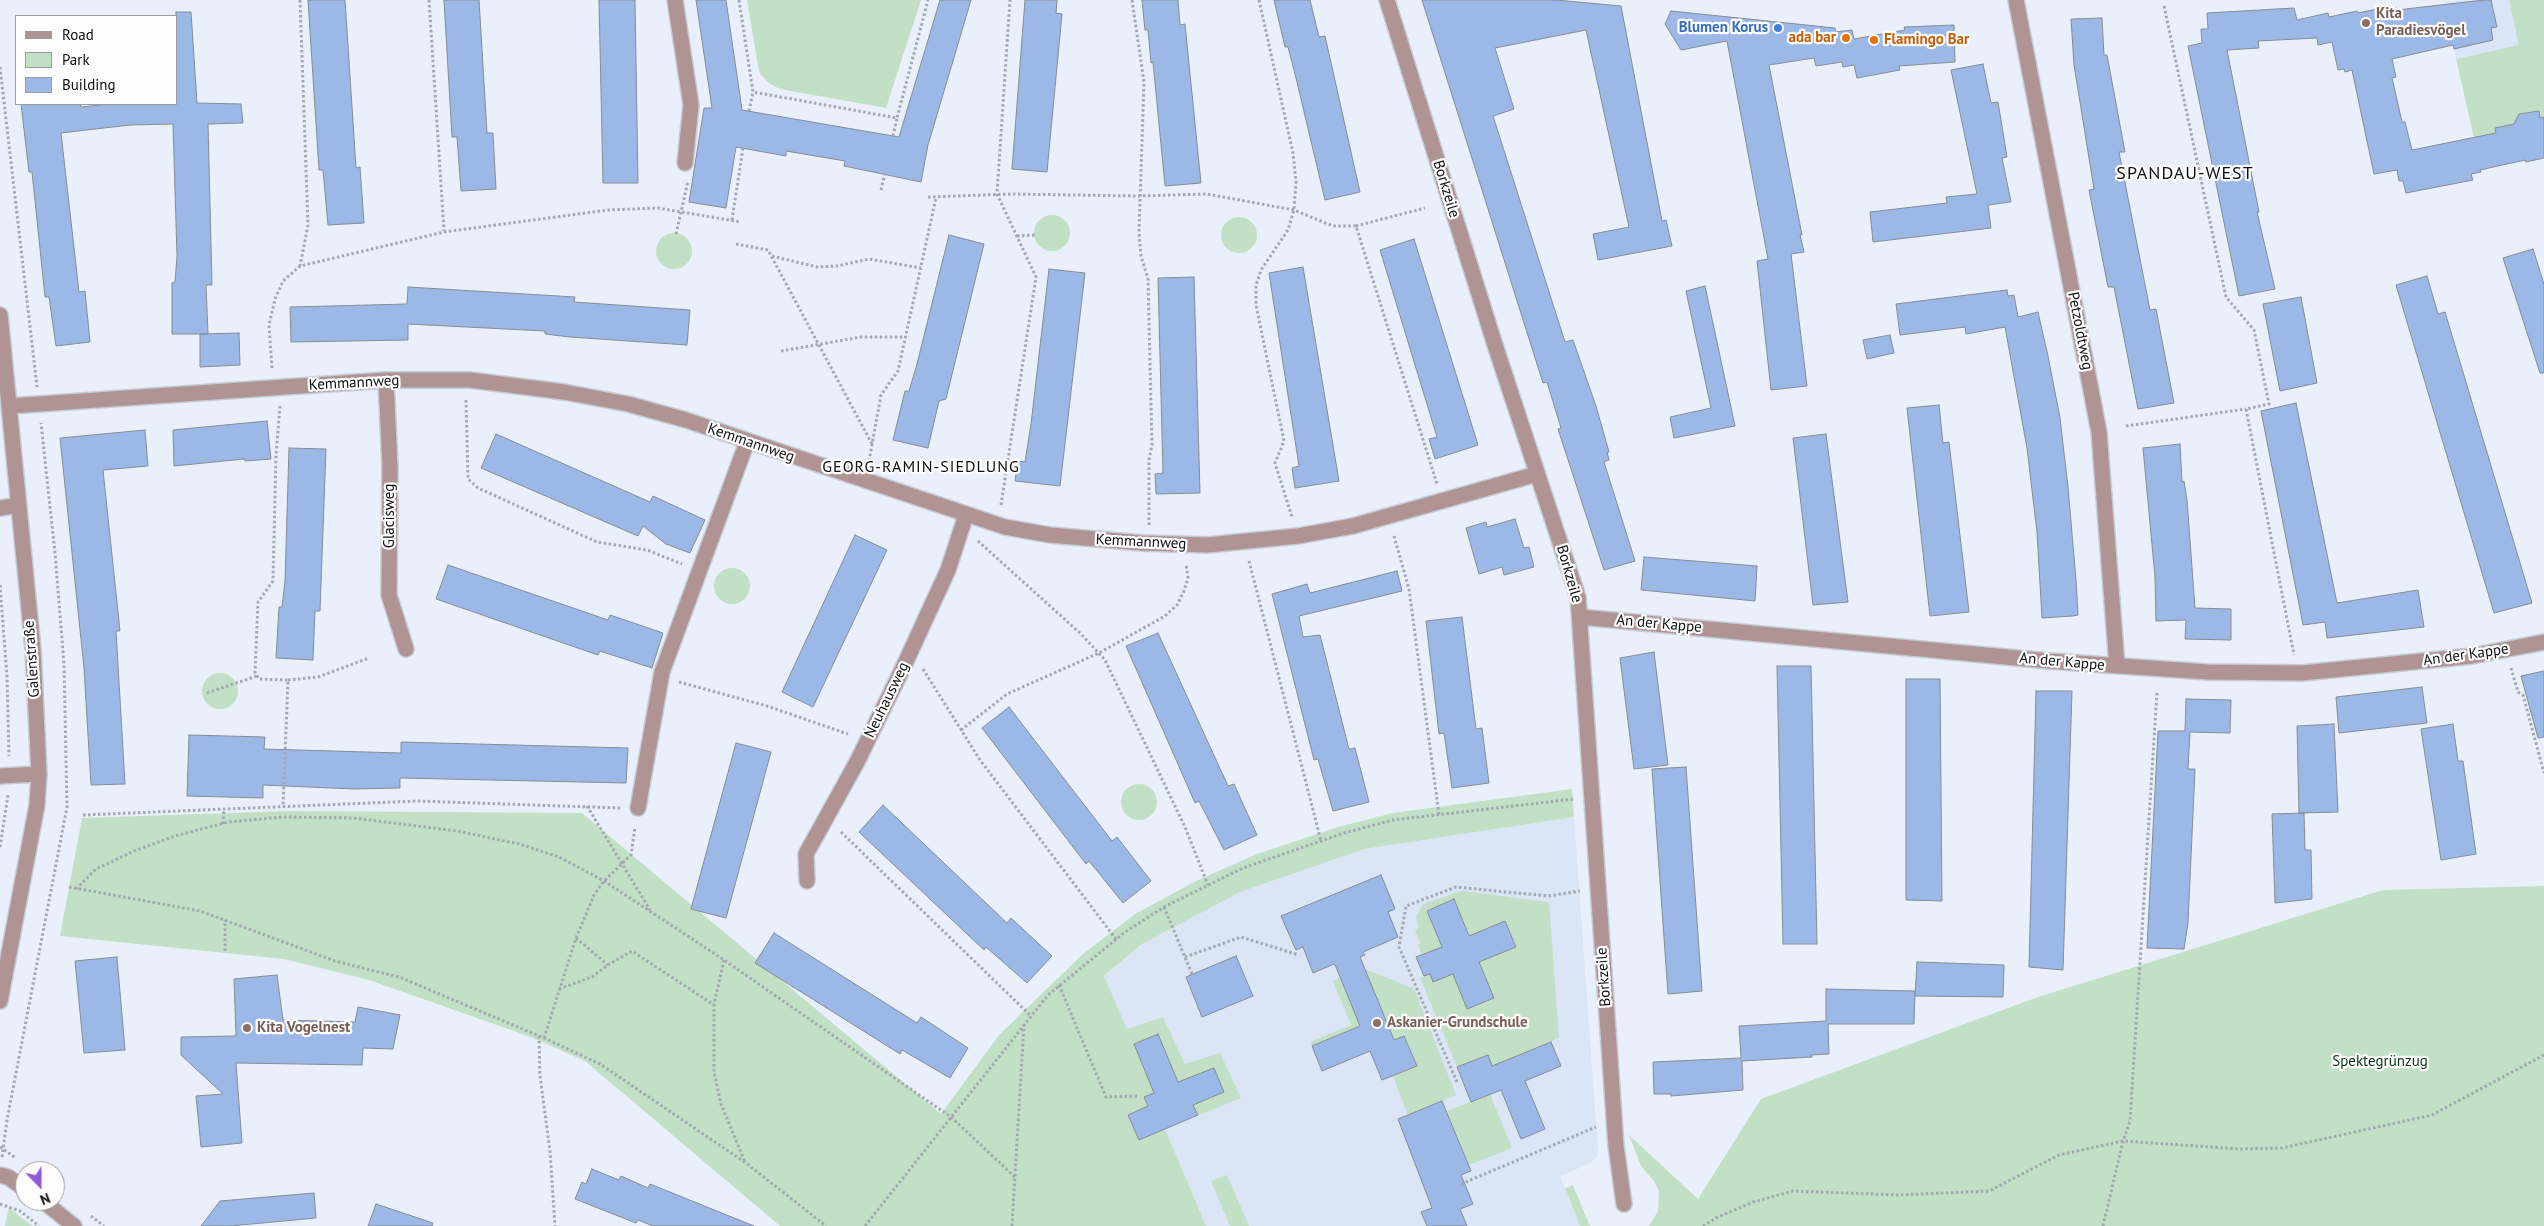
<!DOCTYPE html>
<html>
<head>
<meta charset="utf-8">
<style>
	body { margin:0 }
	#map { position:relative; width:2544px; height:1226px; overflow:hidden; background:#eaf0fb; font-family:"PT Sans",sans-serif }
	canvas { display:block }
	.legend { position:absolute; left:15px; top:15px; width:162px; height:90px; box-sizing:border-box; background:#fdfdfd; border:1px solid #9d9d9f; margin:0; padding:6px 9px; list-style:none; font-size:15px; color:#0c0e11 }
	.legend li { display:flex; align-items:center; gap:10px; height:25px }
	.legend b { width:25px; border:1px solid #9d9d9f }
	.north { position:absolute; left:15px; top:1161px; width:50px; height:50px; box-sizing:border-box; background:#fdfdfd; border:1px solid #9d9d9f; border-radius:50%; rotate:158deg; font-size:14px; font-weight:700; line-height:20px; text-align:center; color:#0c0e11 }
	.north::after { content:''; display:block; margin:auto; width:18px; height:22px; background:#8d5cd5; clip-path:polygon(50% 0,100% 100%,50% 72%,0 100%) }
</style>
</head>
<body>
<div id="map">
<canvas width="2544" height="1226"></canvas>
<ul class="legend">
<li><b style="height:6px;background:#af9493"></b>Road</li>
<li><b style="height:14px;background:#c2e0c5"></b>Park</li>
<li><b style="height:14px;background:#9cb8e6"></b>Building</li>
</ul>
<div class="north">N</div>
</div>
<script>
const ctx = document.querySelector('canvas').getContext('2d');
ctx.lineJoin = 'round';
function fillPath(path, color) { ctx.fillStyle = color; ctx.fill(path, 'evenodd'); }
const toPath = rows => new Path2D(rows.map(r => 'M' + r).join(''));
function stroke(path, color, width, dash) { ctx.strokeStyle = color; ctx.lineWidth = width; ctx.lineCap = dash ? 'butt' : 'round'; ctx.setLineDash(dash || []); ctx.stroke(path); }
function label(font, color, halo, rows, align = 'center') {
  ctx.font = font + ' "PT Sans",sans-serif'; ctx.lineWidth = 4.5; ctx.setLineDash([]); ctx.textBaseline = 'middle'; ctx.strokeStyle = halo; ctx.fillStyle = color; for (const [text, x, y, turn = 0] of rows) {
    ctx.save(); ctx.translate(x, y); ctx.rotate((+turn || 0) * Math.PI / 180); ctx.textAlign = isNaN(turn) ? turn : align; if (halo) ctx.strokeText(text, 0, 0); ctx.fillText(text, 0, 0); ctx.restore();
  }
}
fillPath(toPath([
	[2460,0,2509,0,2520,45,2456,59,2444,2],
	[1574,817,1598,1150,1597,1157,1589,1164,1560,1176,1580,1226,1206,1226,1165,1129,1241,1098,1185,1064,1163,1017,1127,1029,1104,977,1142,944,1181,922,1240,892,1294,872,1364,849]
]), '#dae5f5');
fillPath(toPath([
	[747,0,921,0,886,108,780,89,770,84,760,74,758,66],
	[2509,0,2544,0,2544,117,2540,118,2538,111,2520,114,2514,124,2503,126,2504,131,2496,128,2496,133,2474,138,2456,59,2519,45],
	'1034 233a18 18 0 1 1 36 0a18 18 0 1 1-36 0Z',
	'1221 235a18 18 0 1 1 36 0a18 18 0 1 1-36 0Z',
	'656 251a18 18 0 1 1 36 0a18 18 0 1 1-36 0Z',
	'714 586a18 18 0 1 1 36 0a18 18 0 1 1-36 0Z',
	'202 691a18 18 0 1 1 36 0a18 18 0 1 1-36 0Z',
	'1121 802a18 18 0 1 1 36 0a18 18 0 1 1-36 0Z',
	[1572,789,1574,817,1364,849,1240,892,1142,944,1104,976,1127,1029,1163,1017,1185,1064,1220,1053,1241,1098,1165,1129,1206,1226,780,1226,585,1061,528,1036,369,980,284,959,60,936,82,818,289,811,582,813,941,1114,999,1035,1083,954,1135,914,1196,881,1257,854,1338,827,1393,813],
	[2544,886,2544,1226,1649,1226,1658,1211,1659,1191,1654,1181,1641,1166,1629,1135,1698,1199,1761,1099,2038,997,2383,890],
	[1461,891,1549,902,1559,1038,1492,1066,1488,1055,1457,1067,1420,978,1430,974,1433,982,1453,974,1467,1009,1494,998,1479,962,1516,947,1505,921,1469,936,1454,900,1427,911,1442,947,1422,955,1418,945,1420,943,1415,930,1419,927,1416,917,1423,904],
	[1363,968,1414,989,1456,1095,1408,1115,1393,1076,1417,1066,1404,1036,1394,1040,1369,981,1360,1026,1312,1046,1310,1042,1351,1025,1333,981],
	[1490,1094,1512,1148,1469,1165,1447,1111],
	[1227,1175,1249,1226,1230,1226,1211,1181],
	[1573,1185,1589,1224,1591,1226,1580,1226,1565,1188],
	[9,1207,18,1215,33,1226,5,1226]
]), '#c2e0c5');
const building = toPath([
	[308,0,345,0,356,168,360,167,364,223,328,225,323,170,319,170,308,0],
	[444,0,479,0,487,133,493,133,496,189,461,191,457,137,452,137,444,0],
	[599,0,635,0,638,183,603,183,599,0],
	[696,0,726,0,742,110,899,137,940,0,971,0,928,145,921,182,844,166,845,161,786,151,786,156,736,147,726,208,689,202,704,108,712,108,696,0],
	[1025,0,1057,0,1056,13,1062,14,1047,172,1012,169,1025,0],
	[1142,0,1178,0,1180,25,1185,24,1201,183,1165,186,1153,62,1151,63,1148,30,1145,30,1142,0],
	[1274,0,1310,0,1319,37,1325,36,1360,192,1325,200,1296,78,1288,47,1285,47,1274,0],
	[1422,0,1556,0,1621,6,1662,221,1666,220,1672,246,1598,260,1593,234,1629,227,1586,30,1495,48,1514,109,1493,116,1565,342,1573,340,1596,406,1609,452,1607,452,1609,460,1604,462,1635,561,1604,570,1558,429,1561,428,1547,382,1543,383,1422,0],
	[2484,0,2491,0,2497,27,2491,28,2493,40,2454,49,2453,45,2392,59,2396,77,2392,78,2402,122,2405,122,2412,150,2496,133,2495,128,2514,124,2519,114,2539,111,2540,118,2544,117,2544,158,2526,162,2525,160,2480,170,2481,172,2471,174,2473,180,2406,193,2403,181,2399,181,2397,170,2374,174,2352,70,2345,72,2344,69,2338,70,2332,42,2318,45,2317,38,2258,41,2259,48,2227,50,2259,212,2257,212,2275,289,2239,296,2188,46,2202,43,2201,29,2208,29,2207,13,2294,8,2297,20,2328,13,2329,17,2357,11,2358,13,2377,9,2378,12,2397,8,2397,10,2484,0],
	[1671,11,1835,28,1836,32,1852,30,1854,39,1905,30,1904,27,1954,25,1955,62,1899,66,1900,70,1857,78,1854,65,1843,67,1842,62,1816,66,1814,58,1769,65,1802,235,1800,235,1804,252,1791,254,1807,386,1771,390,1757,261,1768,259,1727,41,1681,50,1665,24,1671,11],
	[176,12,191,12,197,103,241,104,243,123,208,124,212,285,206,285,208,334,172,334,172,283,175,282,177,256,173,124,130,125,61,133,79,292,85,291,90,342,56,346,49,297,45,297,32,172,29,172,21,104,80,104,81,107,109,104,176,104,176,12],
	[2102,18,2104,55,2107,55,2125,152,2119,152,2150,310,2156,309,2174,403,2138,409,2114,287,2108,287,2089,190,2094,189,2074,65,2071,19,2102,18],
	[1983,64,1991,103,1998,102,2007,157,2002,158,2011,202,1988,205,1991,228,1873,242,1870,212,1947,203,1946,197,1977,194,1951,70,1983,64],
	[949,235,984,244,946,399,939,401,928,448,893,440,905,391,909,391,917,364,949,235],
	[1414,239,1478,445,1435,459,1429,439,1437,437,1380,250,1414,239],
	[2533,249,2544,284,2544,373,2540,373,2503,258,2533,249],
	[1303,267,1339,481,1295,488,1292,468,1299,466,1269,273,1303,267],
	[1049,269,1085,273,1060,486,1015,481,1018,461,1025,462,1031,424,1049,269],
	[2427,276,2438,314,2445,312,2532,603,2494,613,2396,285,2427,276],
	[1194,277,1200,493,1156,494,1155,474,1163,473,1158,278,1194,277],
	[1705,286,1735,426,1674,438,1670,417,1711,408,1686,291,1705,286],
	[408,287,575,297,574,302,690,310,687,345,570,337,545,334,545,331,408,324,408,340,291,342,290,307,407,304,408,287],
	[2007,290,2008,296,2014,295,2018,317,2038,312,2048,356,2060,418,2068,487,2076,580,2078,615,2073,616,2042,618,2037,532,2027,448,2005,327,1966,334,1965,327,1900,335,1896,304,2007,290],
	[2301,297,2317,383,2280,391,2263,304,2301,297],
	[239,333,240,365,200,367,200,334,239,333],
	[1890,335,1894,353,1867,359,1863,340,1890,335],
	[2296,403,2337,603,2418,590,2424,627,2327,638,2325,622,2303,625,2261,411,2296,403],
	[1939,405,1943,443,1949,442,1969,612,1930,616,1907,408,1939,405],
	[267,421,271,459,245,461,244,459,174,466,173,430,267,421],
	[145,430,148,466,103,470,120,631,116,631,125,784,91,785,84,668,60,438,145,430],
	[496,434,650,502,653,496,705,520,690,553,666,544,643,526,638,536,481,468,496,434],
	[1826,434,1848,602,1813,605,1793,438,1826,434],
	[2180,444,2182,482,2184,481,2187,500,2195,608,2231,609,2231,640,2185,639,2186,620,2156,621,2155,577,2143,448,2180,444],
	[289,448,326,449,320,611,315,611,313,660,276,658,279,607,282,607,285,581,289,448],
	[1515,519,1524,548,1529,547,1534,567,1504,575,1502,567,1479,574,1466,528,1486,522,1487,527,1515,519],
	[855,535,887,550,813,707,782,692,855,535],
	[1644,557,1757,566,1755,601,1641,590,1644,557],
	[448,565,608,620,610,615,663,633,652,668,600,651,598,655,436,599,448,565],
	[1397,571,1402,591,1299,616,1303,637,1320,635,1349,749,1355,748,1369,802,1333,811,1318,759,1314,760,1272,594,1307,584,1310,593,1397,571],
	[1462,617,1476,729,1482,728,1489,783,1452,788,1444,733,1439,734,1426,621,1462,617],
	[1158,633,1228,786,1234,784,1257,835,1224,850,1199,801,1195,803,1126,646,1158,633],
	[1654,652,1668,765,1634,769,1620,658,1654,652],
	[1777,666,1811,666,1817,944,1783,944,1777,666],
	[2544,671,2544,737,2538,738,2521,676,2544,671],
	[1906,679,1940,679,1942,901,1906,900,1906,679],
	[2422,687,2427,723,2339,733,2336,697,2422,687],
	[2036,691,2072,691,2063,970,2029,967,2036,691],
	[2186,699,2231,700,2230,733,2190,732,2188,769,2195,769,2188,923,2184,949,2147,948,2158,731,2185,731,2186,699],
	[1009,707,1112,841,1117,837,1151,881,1123,903,1089,861,1086,864,982,728,1009,707],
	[2334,724,2338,812,2299,813,2297,726,2334,724],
	[2453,724,2458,761,2463,761,2476,854,2441,860,2421,729,2453,724],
	[189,735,265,737,264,749,401,753,401,742,628,748,626,783,400,778,400,788,354,789,263,785,263,798,187,796,189,735],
	[736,743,771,752,726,918,691,909,736,743],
	[1686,767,1702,991,1668,994,1652,769,1686,767],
	[883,805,1007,923,1011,918,1052,956,1027,983,986,947,984,950,859,832,883,805],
	[2304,813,2305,850,2311,850,2312,899,2275,903,2272,814,2304,813],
	[1381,875,1395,909,1388,912,1398,937,1363,952,1365,955,1360,957,1394,1040,1404,1036,1417,1066,1382,1080,1370,1051,1322,1071,1312,1046,1360,1026,1336,967,1334,964,1313,973,1303,947,1296,950,1281,916,1381,875],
	[1454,899,1469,936,1505,921,1516,947,1479,962,1494,998,1467,1009,1453,974,1433,982,1430,974,1424,976,1416,957,1442,947,1427,911,1454,899],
	[774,933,917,1023,921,1017,968,1048,950,1078,902,1050,900,1054,755,963,774,933],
	[1236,956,1253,996,1202,1017,1186,977,1236,956],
	[117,957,125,1050,84,1053,75,961,117,957],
	[1917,962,2004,965,2003,997,1915,996,1917,962],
	[277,975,283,1020,355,1022,358,1007,400,1015,393,1049,363,1048,362,1065,236,1063,242,1143,201,1147,196,1096,223,1094,181,1055,181,1037,236,1036,234,979,277,975],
	[1826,989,1915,991,1914,1024,1828,1024,1829,1054,1811,1055,1812,1057,1742,1061,1743,1090,1671,1096,1671,1094,1654,1094,1653,1062,1741,1058,1739,1026,1826,1021,1826,989],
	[1158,1034,1178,1082,1214,1068,1224,1092,1193,1105,1198,1115,1139,1140,1128,1115,1148,1106,1144,1097,1154,1093,1134,1044,1158,1034],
	[1551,1042,1561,1066,1525,1081,1545,1129,1521,1139,1501,1090,1471,1102,1457,1067,1488,1055,1492,1066,1551,1042],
	[1442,1101,1471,1171,1461,1175,1473,1204,1460,1209,1467,1226,1427,1226,1421,1212,1432,1208,1398,1119,1442,1101],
	[592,1169,619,1180,621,1176,648,1188,650,1184,754,1226,653,1226,638,1220,636,1223,575,1199,582,1182,586,1184,592,1169],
	[314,1193,316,1218,230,1226,201,1226,220,1201,314,1193],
	[376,1204,433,1223,432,1226,368,1226,376,1204]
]);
fillPath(building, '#9cb8e6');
stroke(building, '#868c95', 1);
const minor = toPath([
	[675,0,691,105,685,163],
	[1387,0,1495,345,1578,597,1616,1146,1624,1204],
	[2016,0,2099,432,2117,666],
	[0,315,33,649,39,774,37,805,0,1001],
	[386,380,390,467,389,595,406,649],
	[10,406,386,380,470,380,564,392,628,404,686,420,1005,527,1050,535,1142,543,1207,545,1298,536,1353,526,1537,474],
	[0,508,19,505],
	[1580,617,2049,661,2208,672,2302,673,2472,656,2544,642],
	[0,776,39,774],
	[638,808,662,672,747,442],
	[807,881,806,854,857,762,902,670,948,570,966,515],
	[0,1175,8,1177,25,1189],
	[43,1201,74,1226]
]);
stroke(minor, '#c6ccd6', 18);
stroke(toPath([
	[300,0,308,225,300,266],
	[429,0,444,231],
	[739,0,753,92,897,118,928,0],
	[1132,0,1144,82,1139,232,1141,256,1148,279,1152,445,1149,460,1149,526],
	[1259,0,1293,153,1296,182,1294,210,1288,230,1261,270,1256,285,1256,305,1284,441,1275,463,1292,517],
	[2164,6,2226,297,2254,330,2269,404,2246,409,2294,655],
	[0,67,37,387],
	[749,111,753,92],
	[893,136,897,118],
	[881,190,885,173],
	[928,197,1012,194,1136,196,1207,194,1294,210,1333,226,1356,226,1437,484],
	[732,220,743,148],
	[1356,226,1425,208],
	[676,234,688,181],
	[1017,236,1035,235],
	[736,244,768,250,872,444],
	[772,256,817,267,837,266,869,259,921,268],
	[781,351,861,337,906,337],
	[272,368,269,325,275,299,283,281,300,266,444,232,608,210,658,208,741,222],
	[466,400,468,479,478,488,597,542,647,550,682,564],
	[280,406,276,455,273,581,258,602,255,672,259,679,288,680,283,806],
	[2126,426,2246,409],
	[869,461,881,395,898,371,936,198],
	[1001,505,1036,277,997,194,1010,0],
	[1394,536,1409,589,1439,815],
	[978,541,1081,634,1105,660,1185,827,1208,885],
	[1249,561,1321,841],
	[0,585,7,677,9,756],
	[2511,668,2518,692,2523,695,2544,773],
	[923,669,980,760,1116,939],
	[288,680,318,677,369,658],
	[679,682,767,706,848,734],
	[207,693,257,676],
	[961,730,1007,694,1099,653,1165,616,1177,605,1184,591,1188,578,1186,564],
	[587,806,650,910],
	[83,815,417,801,621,808],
	[223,824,224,809],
	[841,832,1031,1016],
	[0,847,8,795],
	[69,887,200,911,335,961,399,977,544,1038,600,1064,746,1163,826,1226],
	[76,889,96,869,134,851,175,836,228,822,283,817,353,818,457,831,519,844,559,857,604,881,724,960,951,1117,1015,1177],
	[1164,907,1192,974],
	[576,938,608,965],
	[225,951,225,920],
	[1185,957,1241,937,1299,955],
	[724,960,714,1005,714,1072,721,1104,745,1162],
	[1059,985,1106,1097,1139,1096],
	[559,989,592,977,608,965,632,951,714,1005],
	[539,1036,540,1076,550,1151,555,1226],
	[544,1038,576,938,594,895,604,881,631,855,635,827],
	[1457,1082,1399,947,1406,906,1456,887,1548,896,1580,891],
	[0,1147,16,1158],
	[2,1157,7,1120,67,807,64,664,55,553,41,423],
	[1461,1184,1596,1127],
	[0,1204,20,1211,39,1226],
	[91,1216,104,1226],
	[865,1226,1048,995,1125,932,1164,907,1243,868,1344,833,1393,820,1574,799],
	[1012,1226,1024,1024],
	[1703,1226,1716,1218,1753,1202,1793,1191,1899,1195,1989,1191,2059,1155,2123,1141,2240,1149,2282,1148,2432,1115,2544,1055],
	[2103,1226,2123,1141,2130,1121,2157,692]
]), '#a3a8b0', 3, [2.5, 2.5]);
stroke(minor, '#af9493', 15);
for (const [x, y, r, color] of [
	[2366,23,5,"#8d6e63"],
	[1778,28,5,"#3f7fe0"],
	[1846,38,5,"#e8710a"],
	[1874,40,5,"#e8710a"],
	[1377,1023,5,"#8d6e63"],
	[247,1028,5,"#8d6e63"]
]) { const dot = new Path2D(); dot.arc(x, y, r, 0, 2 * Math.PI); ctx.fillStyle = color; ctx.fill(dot); stroke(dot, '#fdfdfd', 2); }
label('bold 15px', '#785e54', '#fdfdfd', [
	["Kita",2376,14],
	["Paradiesvögel",2376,31],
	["Askanier-Grundschule",1387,1023],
	["Kita Vogelnest",257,1028]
], 'left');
label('bold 15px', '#366cbe', '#fdfdfd', [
	["Blumen Korus",1768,28]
], 'right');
label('bold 15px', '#c56008', '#fdfdfd', [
	["ada bar",1836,38],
	["Flamingo Bar",1884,40,"left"]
], 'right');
label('15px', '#0c0e11', '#fdfdfd', [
	["Borkzeile",1446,189,73],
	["Petzoldtweg",2080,331,79],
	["Kemmannweg",354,383,-3],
	["Kemmannweg",751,443,19],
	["Glacisweg",390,516,-90],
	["Kemmannweg",1141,542,3],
	["Borkzeile",1569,574,74],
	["An der Kappe",1659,624,5],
	["An der Kappe",2466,655,-8],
	["Galenstraße",32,659,-94],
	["An der Kappe",2062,662,5],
	["Neuhausweg",887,700,-64],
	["Borkzeile",1604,977,-94]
]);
label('15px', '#033712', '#fdfdfd', [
	["Spektegrünzug",2380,1062]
]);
ctx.letterSpacing = '1px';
label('16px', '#0c0e11', '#fdfdfd', [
	["GEORG-RAMIN-SIEDLUNG",921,467]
]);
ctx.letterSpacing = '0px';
ctx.letterSpacing = '1px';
label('18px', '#0c0e11', '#fdfdfd', [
	["SPANDAU-WEST",2185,174]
]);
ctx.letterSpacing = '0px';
</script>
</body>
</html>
